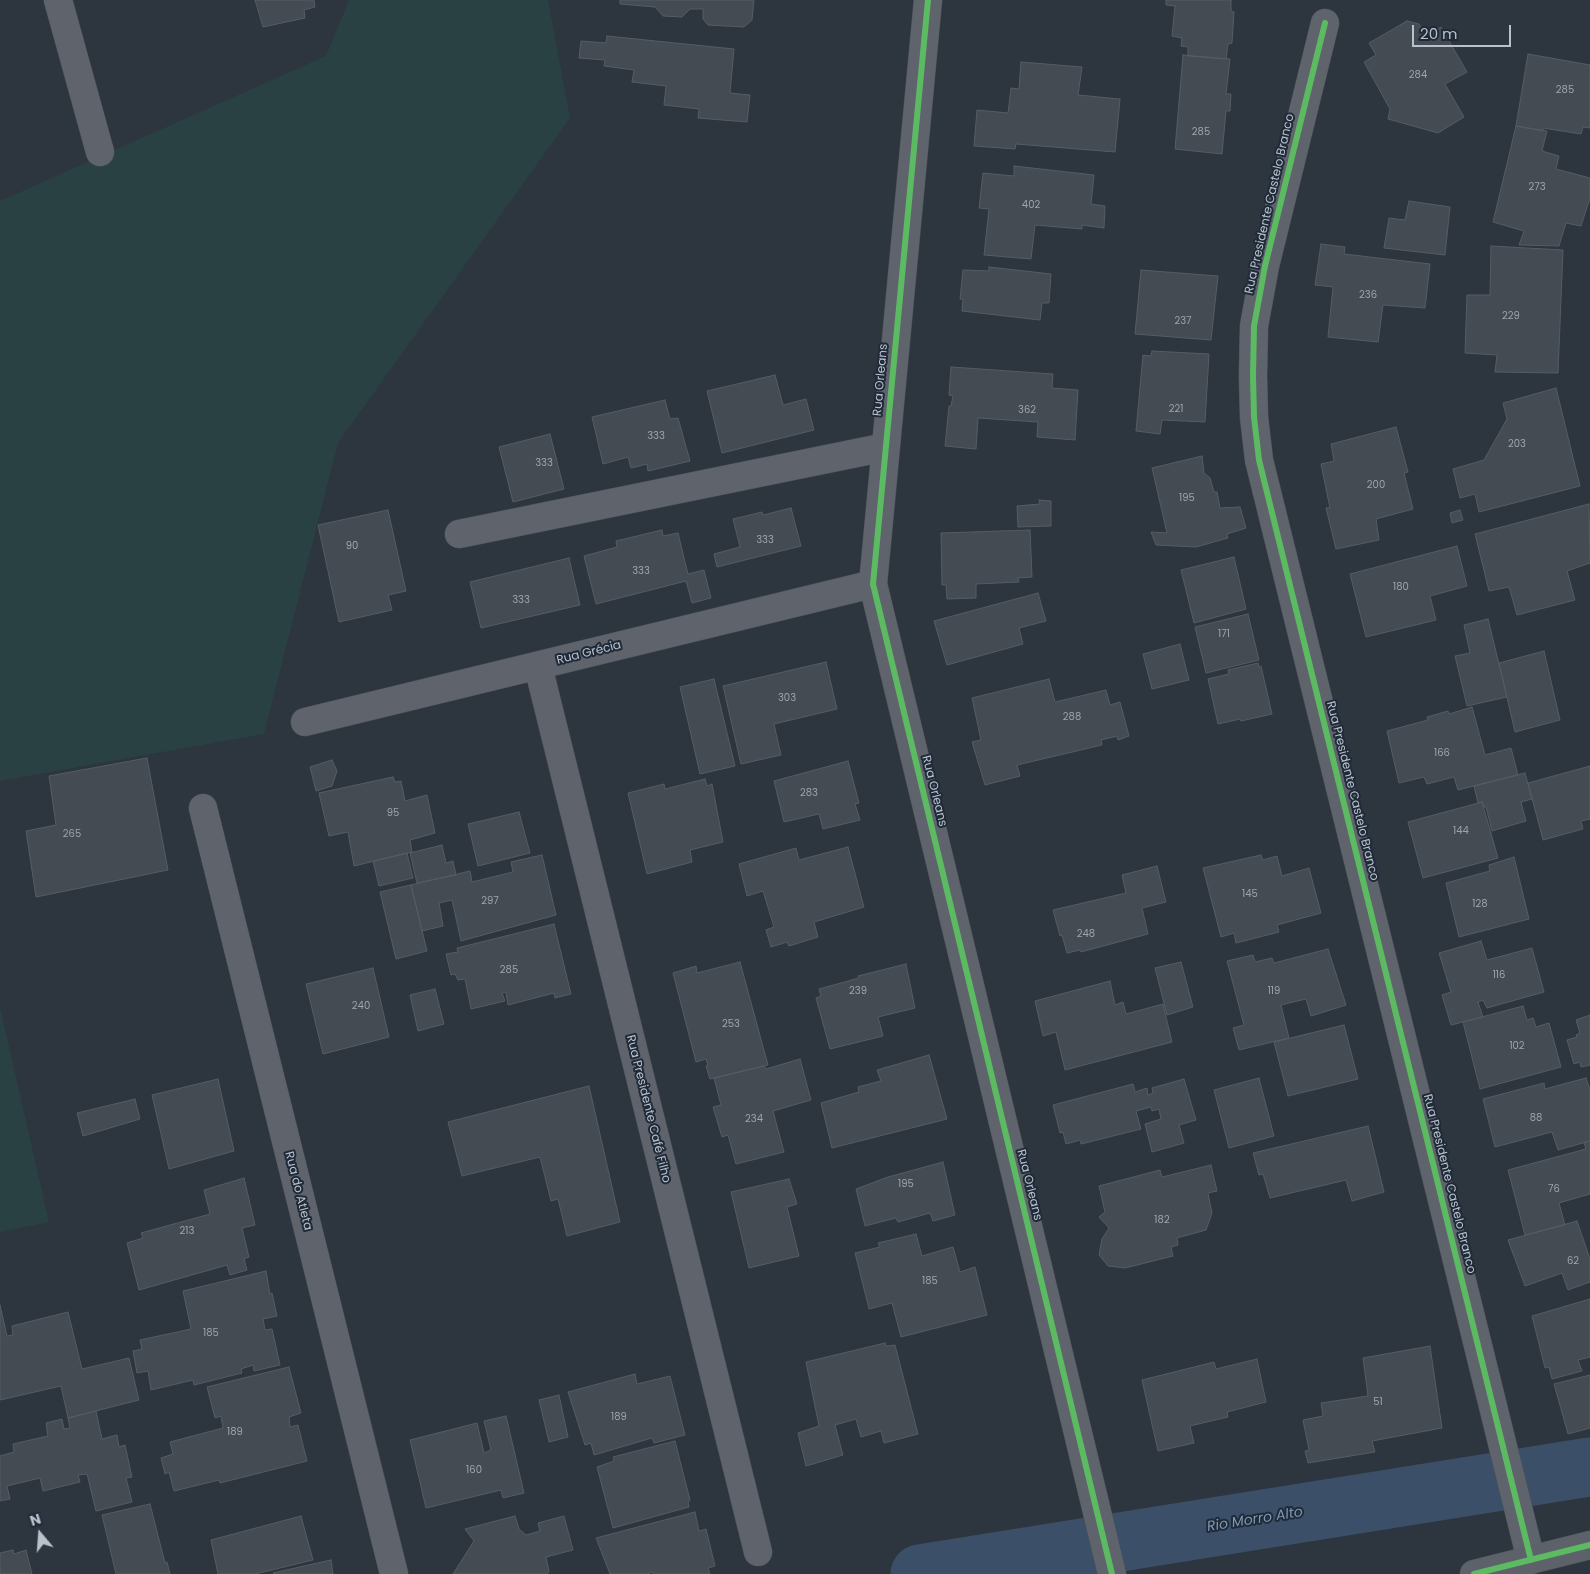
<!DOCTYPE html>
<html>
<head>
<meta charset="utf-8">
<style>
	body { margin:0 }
	#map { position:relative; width:1590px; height:1574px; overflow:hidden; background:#2d353e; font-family:Poppins,sans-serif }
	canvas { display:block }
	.north { position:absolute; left:15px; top:1509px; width:50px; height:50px; -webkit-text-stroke:4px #202b39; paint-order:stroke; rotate:342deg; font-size:14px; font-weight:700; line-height:20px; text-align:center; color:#b9c1cd }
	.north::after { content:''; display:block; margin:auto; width:18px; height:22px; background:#b9c1cd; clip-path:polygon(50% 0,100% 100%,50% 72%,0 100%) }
	.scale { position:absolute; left:1412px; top:25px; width:99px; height:22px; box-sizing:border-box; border:2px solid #b9c1cd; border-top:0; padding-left:6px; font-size:15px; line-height:18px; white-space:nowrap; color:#b9c1cd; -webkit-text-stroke:4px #202b39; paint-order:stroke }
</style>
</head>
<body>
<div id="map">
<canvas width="1590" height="1574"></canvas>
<div class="north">N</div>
<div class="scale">20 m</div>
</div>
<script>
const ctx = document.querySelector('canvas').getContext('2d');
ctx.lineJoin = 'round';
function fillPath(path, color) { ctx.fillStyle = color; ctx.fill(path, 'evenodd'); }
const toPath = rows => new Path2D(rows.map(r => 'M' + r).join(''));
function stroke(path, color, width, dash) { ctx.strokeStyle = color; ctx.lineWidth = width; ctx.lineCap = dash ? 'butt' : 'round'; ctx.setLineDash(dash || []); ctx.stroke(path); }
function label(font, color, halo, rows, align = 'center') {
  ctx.font = font + ' Poppins,sans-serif'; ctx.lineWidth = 4; ctx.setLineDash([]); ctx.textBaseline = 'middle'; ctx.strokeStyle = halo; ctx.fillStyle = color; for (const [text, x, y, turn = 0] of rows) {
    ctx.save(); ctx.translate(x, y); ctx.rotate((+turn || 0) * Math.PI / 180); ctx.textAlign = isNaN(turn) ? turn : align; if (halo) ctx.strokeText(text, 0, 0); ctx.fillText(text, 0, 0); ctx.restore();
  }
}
fillPath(toPath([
	[349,0,548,0,570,118,338,443,264,734,0,781,0,201,326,56],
	[0,1007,49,1222,0,1232]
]), '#2a4144');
stroke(toPath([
	[920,1574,1590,1467]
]), '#3c4f69', 59);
const building = toPath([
	[255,0,314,0,315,7,304,10,305,18,263,27,255,0],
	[620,0,754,0,752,20,744,27,708,25,703,19,703,9,690,9,682,17,663,16,655,7,620,4,620,0],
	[1166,0,1231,0,1231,11,1234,12,1232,43,1228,44,1226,59,1188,56,1188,47,1181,46,1182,38,1172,36,1175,6,1166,5,1166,0],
	[1407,21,1419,24,1427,35,1441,27,1467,72,1445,84,1464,117,1438,133,1388,119,1390,109,1364,62,1376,55,1369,43,1407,21],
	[607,36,734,49,730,93,750,95,747,122,698,118,699,109,664,105,666,86,632,82,634,70,604,66,605,60,579,58,581,41,606,43,607,36],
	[1528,54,1590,65,1590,128,1583,127,1581,134,1543,128,1543,131,1516,126,1528,54],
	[1183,55,1230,59,1226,94,1231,94,1230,111,1226,111,1222,154,1175,149,1183,55],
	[1021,62,1082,67,1078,95,1120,99,1115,152,1016,144,1015,149,974,146,977,110,1008,113,1011,88,1019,89,1021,62],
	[1516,126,1547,131,1542,151,1559,156,1556,169,1590,178,1590,198,1581,226,1566,223,1559,246,1519,245,1524,231,1493,222,1516,126],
	[1014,166,1094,175,1091,204,1105,206,1104,228,1082,225,1082,229,1035,225,1031,259,984,255,989,209,979,208,983,173,1014,176,1014,166],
	[1409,201,1450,207,1445,255,1384,248,1389,218,1405,220,1409,201],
	[1321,244,1345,247,1344,254,1430,264,1425,308,1383,305,1378,342,1328,337,1333,287,1315,285,1321,244],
	[1491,246,1563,250,1558,373,1495,372,1497,355,1465,353,1467,295,1490,295,1491,246],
	[989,267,1051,274,1049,303,1042,303,1040,320,962,311,963,299,960,299,963,270,989,271,989,267],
	[1141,270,1218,276,1211,340,1135,334,1141,270],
	[1152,351,1209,354,1205,422,1162,420,1160,434,1136,431,1143,355,1151,356,1152,351],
	[951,367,1053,374,1052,388,1078,390,1075,440,1037,437,1038,422,978,418,976,449,945,446,949,406,951,406,953,396,949,395,951,367],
	[775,375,783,405,806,399,814,430,722,453,707,391,775,375],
	[1556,388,1580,486,1479,512,1475,494,1460,498,1453,469,1484,460,1507,419,1503,403,1556,388],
	[665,400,670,419,678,418,690,461,648,471,647,464,631,468,628,457,603,464,592,417,665,400],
	[1396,427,1408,472,1404,473,1413,509,1376,519,1379,540,1336,549,1326,508,1330,508,1321,464,1334,461,1331,444,1396,427],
	[550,434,564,489,513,502,499,447,550,434],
	[1202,456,1204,473,1210,478,1214,492,1217,492,1220,508,1240,507,1246,528,1227,534,1228,538,1196,547,1156,545,1151,532,1167,533,1152,468,1202,456],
	[1039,500,1051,501,1051,526,1018,527,1017,506,1040,504,1039,500],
	[1589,504,1590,563,1567,571,1575,600,1517,615,1509,587,1489,591,1475,534,1589,504],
	[791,508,801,546,717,567,714,554,740,547,733,519,762,512,763,515,791,508],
	[388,510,406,591,388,595,392,610,339,622,318,525,388,510],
	[1460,510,1463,520,1452,523,1450,513,1460,510],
	[662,530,663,536,678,533,688,574,704,570,711,598,692,603,686,581,596,604,584,556,617,547,616,541,662,530],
	[1030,530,1032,577,1018,578,1019,582,976,584,976,598,947,599,946,585,942,585,941,533,1030,530],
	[1457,546,1467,586,1430,596,1436,620,1366,637,1350,574,1457,546],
	[1234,557,1246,609,1194,623,1181,570,1234,557],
	[569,558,580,605,481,628,470,582,569,558],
	[1038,593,1046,621,1019,628,1023,644,947,665,934,621,1038,593],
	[1248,614,1259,660,1206,673,1195,627,1248,614],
	[1488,619,1507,697,1467,706,1455,656,1470,653,1464,625,1488,619],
	[1180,644,1189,680,1152,689,1143,654,1180,644],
	[1544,651,1560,720,1515,732,1499,663,1544,651],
	[826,662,837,709,774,724,781,755,741,764,723,686,826,662],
	[1258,663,1259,667,1261,666,1272,714,1241,721,1240,719,1218,724,1208,679,1229,674,1228,670,1258,663],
	[714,679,735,766,700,774,680,687,714,679],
	[1049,679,1055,702,1106,690,1110,705,1120,702,1129,736,1118,740,1117,736,1101,740,1102,745,1017,765,1020,776,985,785,972,742,981,740,972,698,1049,679],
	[1472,707,1485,755,1511,748,1518,775,1458,790,1454,777,1427,784,1424,777,1399,783,1387,731,1428,720,1427,717,1448,711,1449,714,1472,707],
	[147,758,168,870,36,897,26,831,56,825,49,776,147,758],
	[332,760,337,771,332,786,316,791,310,767,332,760],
	[848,761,859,803,855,804,860,820,823,829,819,814,784,822,774,781,848,761],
	[1590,766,1590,819,1581,821,1583,829,1543,840,1528,783,1590,766],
	[1525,773,1532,799,1521,802,1526,821,1492,831,1486,807,1484,807,1482,802,1478,803,1474,786,1525,773],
	[393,777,395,782,401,781,405,801,427,795,435,833,410,840,412,852,354,866,348,832,329,836,319,793,393,777],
	[705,779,707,786,712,784,723,842,690,850,692,862,647,874,628,793,664,784,665,789,705,779],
	[1482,802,1498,858,1423,878,1408,822,1482,802],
	[519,812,530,853,478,866,468,824,519,812],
	[442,845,446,863,453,861,456,875,417,883,410,853,442,845],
	[848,847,864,907,814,922,818,937,789,946,787,942,771,947,766,930,774,927,763,891,747,896,739,864,796,848,799,860,848,847],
	[407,853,413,878,379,886,373,861,407,853],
	[542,855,556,915,461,941,452,900,439,903,443,926,422,931,411,885,470,871,472,882,513,872,511,862,542,855],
	[1261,855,1263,860,1277,856,1282,876,1309,868,1321,913,1277,925,1279,932,1236,943,1234,933,1221,937,1203,868,1261,855],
	[1514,857,1529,919,1459,937,1446,883,1490,871,1489,865,1514,857],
	[1157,866,1166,902,1142,908,1148,934,1081,952,1080,950,1067,953,1062,935,1060,936,1053,910,1126,893,1122,875,1157,866],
	[411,885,427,951,396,959,380,892,411,885],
	[554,924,571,994,555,998,554,993,508,1005,506,992,502,993,505,1001,471,1009,465,979,458,980,455,974,451,975,446,954,458,952,457,948,554,924],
	[1481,941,1487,960,1532,948,1544,992,1487,1008,1483,1000,1478,1002,1483,1017,1451,1025,1442,995,1451,992,1439,953,1481,941],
	[1328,949,1346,1005,1311,1016,1306,999,1281,1005,1289,1038,1239,1050,1233,1028,1244,1025,1227,961,1253,955,1255,962,1272,958,1274,963,1328,949],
	[740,962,768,1065,710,1079,706,1066,708,1065,706,1059,696,1062,673,973,696,966,697,973,740,962],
	[1181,962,1193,1007,1167,1015,1155,968,1181,962],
	[906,964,915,1008,878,1017,883,1036,830,1049,816,998,821,996,819,989,859,978,858,976,906,964],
	[373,968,389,1037,323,1054,306,984,373,968],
	[1110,981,1115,1005,1123,1002,1126,1014,1163,1004,1172,1042,1065,1070,1056,1032,1043,1036,1035,1001,1110,981],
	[435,989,444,1024,418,1031,410,995,435,989],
	[1523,1006,1527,1020,1533,1018,1536,1027,1549,1023,1561,1067,1480,1089,1463,1022,1523,1006],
	[1590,1015,1590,1065,1581,1067,1580,1062,1574,1064,1567,1040,1577,1037,1576,1035,1580,1033,1576,1020,1590,1015],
	[1344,1025,1358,1079,1288,1096,1274,1042,1344,1025],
	[929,1055,947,1119,832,1148,821,1103,859,1092,858,1087,881,1081,877,1070,929,1055],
	[800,1059,811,1100,773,1111,784,1152,736,1164,728,1135,722,1137,713,1107,721,1105,714,1078,764,1066,766,1069,800,1059],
	[1259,1078,1274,1136,1229,1148,1214,1090,1259,1078],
	[1586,1078,1590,1090,1590,1141,1558,1150,1552,1132,1495,1147,1483,1099,1544,1083,1545,1089,1586,1078],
	[218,1079,234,1151,169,1169,152,1095,218,1079],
	[1184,1079,1196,1120,1179,1125,1184,1143,1152,1152,1145,1124,1161,1119,1159,1109,1152,1111,1151,1107,1136,1111,1141,1129,1081,1144,1080,1140,1066,1144,1063,1132,1060,1133,1053,1105,1133,1084,1135,1092,1147,1088,1148,1095,1153,1093,1152,1088,1184,1079],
	[589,1086,620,1222,567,1236,558,1199,551,1201,540,1157,462,1176,448,1122,589,1086],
	[135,1099,140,1119,83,1136,77,1113,135,1099],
	[1368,1126,1384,1192,1352,1201,1346,1180,1270,1198,1263,1174,1259,1175,1253,1153,1368,1126],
	[1590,1141,1590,1194,1559,1203,1565,1225,1525,1235,1508,1170,1586,1149,1584,1143,1590,1141],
	[943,1162,955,1215,933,1221,930,1213,898,1222,896,1218,865,1226,856,1189,888,1177,943,1162],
	[1211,1165,1217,1191,1208,1193,1212,1213,1206,1230,1177,1238,1178,1245,1171,1247,1173,1256,1125,1268,1108,1266,1099,1255,1102,1239,1109,1228,1099,1217,1105,1212,1099,1186,1160,1170,1162,1177,1211,1165],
	[244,1178,255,1225,242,1228,249,1257,244,1259,247,1270,230,1275,227,1265,139,1290,127,1243,143,1238,141,1233,210,1214,204,1190,244,1178],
	[789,1179,797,1204,787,1207,799,1256,749,1268,731,1192,789,1179],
	[1577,1221,1590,1259,1590,1282,1568,1290,1562,1273,1525,1286,1508,1240,1577,1221],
	[916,1234,922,1256,953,1247,960,1272,975,1267,987,1315,901,1337,892,1303,869,1309,855,1253,880,1247,878,1243,916,1234],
	[266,1271,270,1294,272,1293,277,1316,263,1319,265,1330,272,1329,280,1365,254,1371,253,1365,241,1369,242,1373,194,1385,193,1380,151,1390,148,1371,137,1373,133,1351,142,1349,140,1340,191,1329,183,1291,266,1271],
	[1590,1299,1590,1357,1578,1360,1582,1371,1552,1379,1549,1367,1545,1368,1532,1316,1590,1299],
	[0,1305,7,1336,13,1335,12,1326,68,1312,82,1369,129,1358,139,1400,68,1418,61,1386,0,1400,0,1305],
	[885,1343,886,1346,895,1345,918,1434,884,1443,881,1431,861,1437,856,1419,835,1425,843,1455,806,1466,798,1433,819,1426,806,1362,885,1343],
	[1430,1346,1442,1428,1372,1441,1375,1452,1308,1463,1305,1451,1309,1450,1303,1420,1323,1416,1321,1403,1368,1396,1363,1358,1430,1346],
	[1257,1359,1266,1402,1227,1412,1228,1417,1190,1426,1194,1443,1158,1451,1142,1380,1214,1362,1216,1369,1257,1359],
	[289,1367,301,1413,289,1417,290,1427,298,1425,307,1461,220,1483,219,1480,174,1491,169,1472,165,1474,161,1458,173,1454,170,1442,223,1428,221,1416,215,1418,207,1387,289,1367],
	[635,1374,637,1384,670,1376,685,1435,654,1443,652,1438,594,1455,591,1443,585,1445,568,1392,635,1374],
	[1590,1375,1590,1428,1568,1434,1554,1384,1590,1375],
	[559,1395,568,1437,549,1442,539,1400,559,1395],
	[96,1411,102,1439,117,1435,119,1447,125,1445,132,1477,126,1478,132,1502,96,1511,87,1474,78,1475,80,1482,43,1491,40,1478,7,1486,10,1499,0,1501,0,1456,14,1452,13,1444,48,1436,46,1423,62,1419,64,1429,70,1428,68,1418,96,1411],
	[506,1416,524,1493,503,1498,501,1490,426,1508,410,1440,477,1423,484,1453,491,1450,484,1421,506,1416],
	[675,1441,690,1500,688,1502,689,1507,613,1528,597,1467,614,1461,613,1457,675,1441],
	[150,1504,165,1563,167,1562,170,1574,116,1574,102,1515,150,1504],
	[695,1512,699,1531,706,1529,715,1566,708,1568,710,1574,653,1574,653,1572,647,1574,610,1574,596,1538,695,1512],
	[301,1516,313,1560,255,1574,218,1574,211,1540,301,1516],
	[515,1516,519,1529,526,1535,540,1531,538,1523,564,1516,573,1550,546,1557,549,1572,547,1574,453,1574,474,1541,465,1529,515,1516],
	[13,1550,14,1554,26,1550,32,1574,0,1574,0,1553,13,1550],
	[331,1560,333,1574,274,1574,273,1573,331,1560]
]);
fillPath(building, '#454b52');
stroke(building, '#565c65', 1);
const street = toPath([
	[58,0,100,152],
	[928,0,873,584,1112,1574],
	[1325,23,1265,266,1254,326,1253,376,1254,417,1259,460,1531,1560],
	[459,534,886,447],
	[538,666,758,1552],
	[305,722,873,584],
	[203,808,394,1574]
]);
const secondary = toPath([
	[1474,1574,1590,1545]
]);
stroke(street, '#4c5158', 29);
stroke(secondary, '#4c5158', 29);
stroke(street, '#5f636b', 28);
stroke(secondary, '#5d626a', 28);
stroke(toPath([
	[928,0,873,584,1112,1574],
	[1325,23,1265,266,1254,326,1253,376,1254,417,1259,460,1531,1560],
	[1474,1574,1590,1545]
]), '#5cba63', 6);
label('10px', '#9ca4ae', null, [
	["284",1418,75],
	["285",1565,90],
	["285",1201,132],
	["273",1537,187],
	["402",1031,205],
	["236",1368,295],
	["229",1511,316],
	["237",1183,321],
	["221",1176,409],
	["362",1027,410],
	["333",656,436],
	["203",1517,444],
	["333",544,463],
	["200",1376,485],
	["195",1187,498],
	["333",765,540],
	["90",352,546],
	["333",641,571],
	["180",1401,587],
	["333",521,600],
	["171",1224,634],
	["303",787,698],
	["288",1072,717],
	["166",1442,753],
	["283",809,793],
	["95",393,813],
	["144",1461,831],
	["265",72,834],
	["145",1250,894],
	["297",490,901],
	["128",1480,904],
	["248",1086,934],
	["285",509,970],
	["116",1499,975],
	["239",858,991],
	["119",1274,991],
	["240",361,1006],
	["253",731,1024],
	["102",1517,1046],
	["88",1536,1118],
	["234",754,1119],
	["195",906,1184],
	["76",1554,1189],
	["182",1162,1220],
	["213",187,1231],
	["62",1573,1261],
	["185",930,1281],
	["185",211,1333],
	["51",1378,1402],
	["189",619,1417],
	["189",235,1432],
	["160",474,1470]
]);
label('12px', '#b9c1cd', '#202b39', [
	["Rua Presidente Castelo Branco",1270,204,-77],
	["Rua Orleans",881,380,-85],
	["Rua Grécia",589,653,-14],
	["Rua Orleans",934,791,76],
	["Rua Presidente Castelo Branco",1352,791,76],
	["Rua Presidente Café Filho",648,1109,76],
	["Rua Presidente Castelo Branco",1449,1184,76],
	["Rua Orleans",1029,1185,76],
	["Rua do Atleta",298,1191,76]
]);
label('italic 14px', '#8198b4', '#202b39', [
	["Rio Morro Alto",1255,1520,-9]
]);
</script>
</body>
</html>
